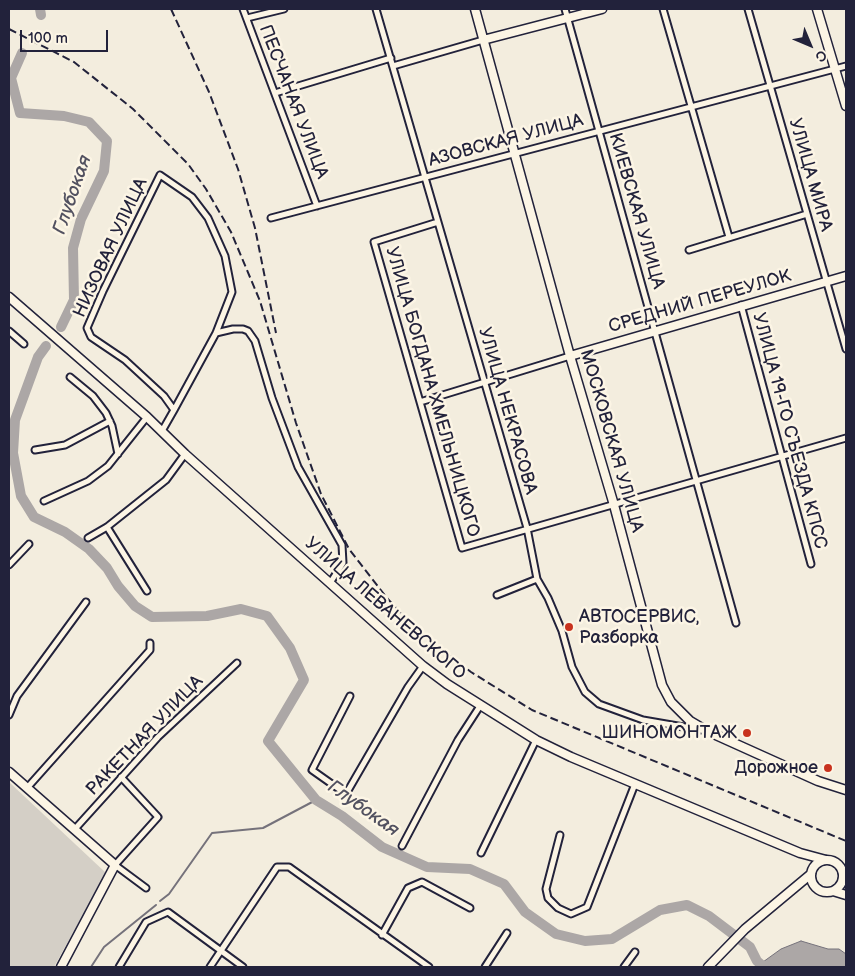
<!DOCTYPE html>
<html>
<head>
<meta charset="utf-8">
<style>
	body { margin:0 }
	#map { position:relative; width:855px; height:976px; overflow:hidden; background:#f3edde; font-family:"Balsamiq Sans",sans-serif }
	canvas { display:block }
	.frame { position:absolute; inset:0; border:10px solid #22223b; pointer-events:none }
	.north { position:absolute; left:785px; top:20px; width:50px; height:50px; -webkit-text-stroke:4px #fcf5e5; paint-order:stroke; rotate:135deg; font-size:14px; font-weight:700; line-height:20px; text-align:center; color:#22223b }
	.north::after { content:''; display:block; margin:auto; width:18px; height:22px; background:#22223b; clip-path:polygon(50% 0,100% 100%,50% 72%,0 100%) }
	.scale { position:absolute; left:20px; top:30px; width:88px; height:22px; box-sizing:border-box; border:2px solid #22223b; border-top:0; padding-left:6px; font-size:15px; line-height:18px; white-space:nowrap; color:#22223b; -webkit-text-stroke:4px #fcf5e5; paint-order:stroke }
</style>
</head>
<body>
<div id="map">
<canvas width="855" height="976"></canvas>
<div class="frame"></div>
<div class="north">С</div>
<div class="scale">100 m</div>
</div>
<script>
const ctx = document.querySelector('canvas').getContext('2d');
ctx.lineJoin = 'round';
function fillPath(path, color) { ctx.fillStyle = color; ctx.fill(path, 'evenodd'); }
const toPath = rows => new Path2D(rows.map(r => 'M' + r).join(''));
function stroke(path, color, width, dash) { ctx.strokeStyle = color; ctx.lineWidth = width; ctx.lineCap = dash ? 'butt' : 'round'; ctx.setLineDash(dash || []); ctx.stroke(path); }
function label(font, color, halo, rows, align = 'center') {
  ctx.font = font + ' "Balsamiq Sans",sans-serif'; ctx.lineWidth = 5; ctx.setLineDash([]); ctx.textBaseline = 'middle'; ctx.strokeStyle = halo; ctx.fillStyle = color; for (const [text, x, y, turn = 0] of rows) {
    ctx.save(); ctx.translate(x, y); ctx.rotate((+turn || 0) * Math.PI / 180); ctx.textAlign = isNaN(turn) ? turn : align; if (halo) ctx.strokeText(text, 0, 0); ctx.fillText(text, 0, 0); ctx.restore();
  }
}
fillPath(toPath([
	[9,782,106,873,54,967,9,967]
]), '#d4cfc6');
const water = toPath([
	[801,941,828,949,839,949,846,954,846,967,756,967,781,949,801,941]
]);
fillPath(water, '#aca7a6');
stroke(water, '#75727b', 1);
stroke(toPath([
	[160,901,169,894,212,833,263,828,316,800],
	[91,967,104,947,156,905]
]), '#75727b', 2);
stroke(toPath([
	[40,9,41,15],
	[22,53,11,78,20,113,64,116,89,122,107,141,104,171,81,219,73,248,74,300,61,327],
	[46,346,38,357,15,420,13,453,21,496,34,517,65,532,89,549,107,568,118,586,135,606,152,617,207,616,241,609,267,616,290,648,304,680,268,741,316,800,342,816,382,847,427,867,470,869,504,884,525,912,556,934,585,941,612,939,660,910,687,905,709,916,750,947,757,961,764,967]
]), '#aca7a6', 10);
const street = toPath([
	[243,9,317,206],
	[376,9,527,528,537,579,548,598,562,631,572,667,585,692,599,704,643,720,701,730],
	[565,9,736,623],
	[663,9,729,237],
	[748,9,846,349],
	[247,18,284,9],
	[393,66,483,40],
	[275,93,391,58],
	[271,218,846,66],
	[438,222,374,242,462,548,846,438],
	[689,250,807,214],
	[741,305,811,564],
	[9,331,24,344],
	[216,333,233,329,243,329,248,331,255,341,272,398,298,467,342,545,343,563,330,583],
	[70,377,93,396,106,413,112,426,118,454],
	[420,402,570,356],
	[162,431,174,410,216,333,232,292,225,256,208,218,192,197,160,175,103,291,87,328,91,337,125,360,164,396,174,410],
	[35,450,65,445,110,421],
	[44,501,88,481,108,466,147,417],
	[107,527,147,591],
	[88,538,107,527,166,480,185,454],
	[9,565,29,544],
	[497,595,537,579],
	[350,696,312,770,346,794,408,687,423,666],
	[9,715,17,696,86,602],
	[121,777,158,817,115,865,146,888],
	[27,788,150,650,150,643],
	[74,830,158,737,237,663],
	[560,835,546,889,548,898,558,908,571,914,587,907,635,784],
	[402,846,458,740,480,706],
	[481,853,536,740],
	[382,935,408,888,422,882,470,908],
	[119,967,146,922,168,912,243,967],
	[210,967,277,867,289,867,429,967],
	[485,967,507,933],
	[624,967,635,952]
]);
const secondary = toPath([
	[475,9,570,356,614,505,662,685,671,702,690,721,707,731,818,781,846,790],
	[817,9,846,106],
	[483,40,602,9],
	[9,297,147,417,185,454,423,666,447,684,536,740,571,757,800,853,826,860],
	[570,356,846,276],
	[9,772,115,865,61,967],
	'811 876a16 16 0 1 1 32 0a16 16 0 1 1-32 0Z',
	[833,891,846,895],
	[708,967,745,929,811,874]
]);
stroke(street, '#22223b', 9);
stroke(secondary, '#22223b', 11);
stroke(street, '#fcf5e5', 5);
stroke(secondary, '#fcf5e5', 8);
stroke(toPath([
	[171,9,209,92,238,169,255,228,276,333],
	[9,29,74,62,133,109,188,164,206,189,231,232,260,301,296,423,321,494,349,549,387,598,416,630,471,672,532,710,846,841]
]), '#22223b', 2, [8, 4]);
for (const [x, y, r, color] of [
	[569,627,5,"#c8321e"],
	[747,733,5,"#c8321e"],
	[828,768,5,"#c8321e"]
]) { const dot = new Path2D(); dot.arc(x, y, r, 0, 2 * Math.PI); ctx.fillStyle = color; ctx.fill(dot); stroke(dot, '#fcf5e5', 2); }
label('18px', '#22223b', '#fcf5e5', [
	["ПЕСЧАНАЯ УЛИЦА",293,102,69],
	["АЗОВСКАЯ УЛИЦА",506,141,-15],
	["УЛИЦА МИРА",810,175,74],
	["КИЕВСКАЯ УЛИЦА",636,211,74],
	["НИЗОВАЯ УЛИЦА",111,248,-65],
	["СРЕДНИЙ ПЕРЕУЛОК",700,302,-16],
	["УЛИЦА БОГДАНА ХМЕЛЬНИЦКОГО",432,392,74],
	["УЛИЦА НЕКРАСОВА",507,411,74],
	["УЛИЦА 19-ГО СЪЕЗДА КПСС",789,431,75],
	["МОСКОВСКАЯ УЛИЦА",611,441,74],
	["УЛИЦА ЛЕВАНЕВСКОГО",385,609,41],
	["РАКЕТНАЯ УЛИЦА",145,736,-46]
]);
label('18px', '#22223b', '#fcf5e5', [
	["АВТОСЕРВИС,",579,617,"left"],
	["Разборка",579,638,"left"],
	["ШИНОМОНТАЖ",737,733],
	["Дорожное",818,768]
], 'right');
label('italic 19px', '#525160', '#fcf5e5', [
	["Глубокая",73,195,-71],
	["Глубокая",363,809,35]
]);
</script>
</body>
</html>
